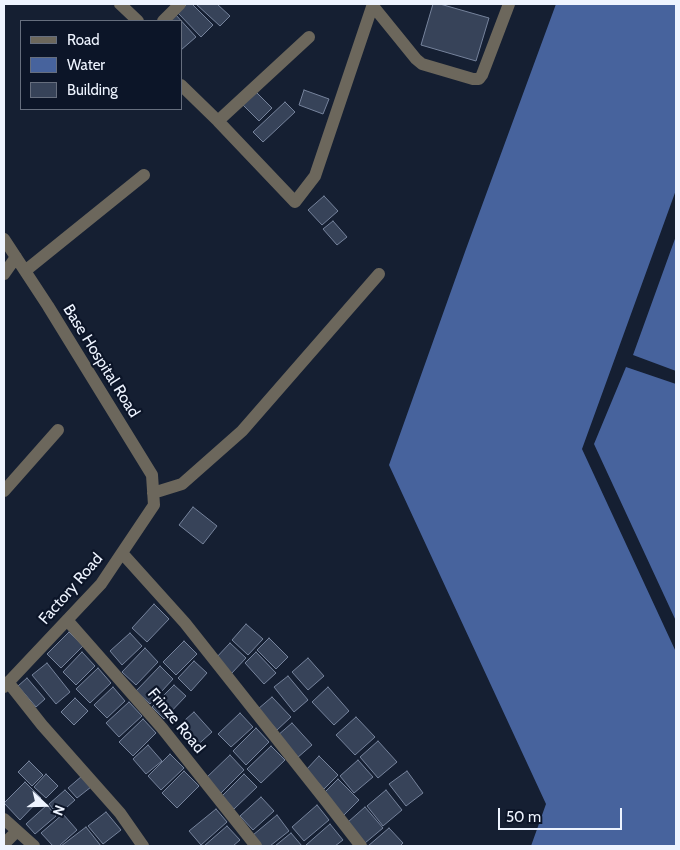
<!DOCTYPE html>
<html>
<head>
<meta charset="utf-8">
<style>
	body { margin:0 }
	#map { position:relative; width:680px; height:850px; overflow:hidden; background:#151f32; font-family:Cabin,sans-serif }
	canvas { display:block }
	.frame { position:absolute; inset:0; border:5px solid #eef4ff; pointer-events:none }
	.legend { position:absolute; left:20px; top:20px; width:162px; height:90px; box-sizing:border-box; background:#0c1528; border:1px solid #666e7e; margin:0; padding:6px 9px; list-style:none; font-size:15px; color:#eef4ff }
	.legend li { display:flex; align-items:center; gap:10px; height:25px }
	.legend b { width:25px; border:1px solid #666e7e }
	.north { position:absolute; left:20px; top:780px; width:50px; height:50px; -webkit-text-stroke:4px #0c1528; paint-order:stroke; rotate:111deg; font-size:14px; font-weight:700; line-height:20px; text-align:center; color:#eef4ff }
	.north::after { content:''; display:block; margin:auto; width:18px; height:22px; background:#eef4ff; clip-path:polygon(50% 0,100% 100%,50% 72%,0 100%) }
	.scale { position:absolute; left:498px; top:808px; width:124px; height:22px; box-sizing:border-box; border:2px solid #eef4ff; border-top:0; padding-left:6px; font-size:15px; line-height:18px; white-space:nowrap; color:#eef4ff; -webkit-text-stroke:4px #0c1528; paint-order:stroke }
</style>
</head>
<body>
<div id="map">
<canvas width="680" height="850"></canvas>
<div class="frame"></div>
<ul class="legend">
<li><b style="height:6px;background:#6c675c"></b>Road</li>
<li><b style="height:14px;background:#47639d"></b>Water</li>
<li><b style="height:14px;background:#374359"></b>Building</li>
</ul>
<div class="north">N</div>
<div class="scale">50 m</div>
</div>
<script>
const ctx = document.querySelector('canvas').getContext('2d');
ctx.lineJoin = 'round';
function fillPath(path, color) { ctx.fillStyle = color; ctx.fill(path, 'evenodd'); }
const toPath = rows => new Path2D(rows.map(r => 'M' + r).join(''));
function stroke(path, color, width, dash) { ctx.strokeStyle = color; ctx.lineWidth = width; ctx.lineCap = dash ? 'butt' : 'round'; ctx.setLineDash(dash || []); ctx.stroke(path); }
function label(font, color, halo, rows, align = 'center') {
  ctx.font = font + ' Cabin,sans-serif'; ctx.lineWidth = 4.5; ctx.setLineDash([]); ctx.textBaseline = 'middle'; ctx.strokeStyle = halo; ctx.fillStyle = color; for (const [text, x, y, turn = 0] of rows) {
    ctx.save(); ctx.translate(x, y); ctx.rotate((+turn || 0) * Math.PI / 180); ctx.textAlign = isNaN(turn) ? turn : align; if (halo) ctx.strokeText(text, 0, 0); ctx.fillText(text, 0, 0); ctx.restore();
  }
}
fillPath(toPath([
	[556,4,676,4,676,190,582,449,676,652,676,846,531,846,546,804,389,465,466,249],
	[676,236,676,371,633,355],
	[626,367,676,384,676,621,594,444]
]), '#47639d');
const building = toPath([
	[187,4,192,4,213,25,201,37,178,13,187,4],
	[196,4,217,4,230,16,220,26,196,4],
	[433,4,440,4,489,18,476,61,421,45,433,4],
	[176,15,196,37,181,50,181,21,170,21,176,15],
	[304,90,329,99,323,114,299,105,304,90],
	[256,92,272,108,259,121,243,105,256,92],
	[285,102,295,112,263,142,253,132,285,102],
	[324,196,338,211,322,225,308,210,324,196],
	[333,221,347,237,337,245,323,229,333,221],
	[193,507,217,526,203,544,179,525,193,507],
	[154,604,169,619,147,642,132,628,154,604],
	[246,624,263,639,248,655,232,640,246,624],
	[69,632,83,646,61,668,47,654,69,632],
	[130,633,142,646,122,665,110,651,130,633],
	[269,638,288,657,276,669,257,650,269,638],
	[184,641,197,654,176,675,163,662,184,641],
	[230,643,246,658,231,674,215,659,230,643],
	[145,648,158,662,136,685,122,672,145,648],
	[82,652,95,666,76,685,63,672,82,652],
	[256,652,276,673,264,684,245,663,256,652],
	[308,658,324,676,308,690,292,672,308,658],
	[194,661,207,673,191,691,178,678,194,661],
	[47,663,70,692,56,704,32,675,47,663],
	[160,666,173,679,150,704,136,691,160,666],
	[98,668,111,683,90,703,76,689,98,668],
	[288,676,308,700,294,712,274,687,288,676],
	[27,678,45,699,36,707,18,686,27,678],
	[174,685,186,696,164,719,152,707,174,685],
	[113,687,125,701,107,718,94,705,113,687],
	[328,687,349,711,334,725,312,702,328,687],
	[272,697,291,717,277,730,258,709,272,697],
	[75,698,88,711,74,725,61,712,75,698],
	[129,702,142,716,119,737,106,723,129,702],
	[194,712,212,732,193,749,176,728,194,712],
	[240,713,253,727,231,747,218,734,240,713],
	[356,717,375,737,355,755,336,735,356,717],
	[143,719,156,733,133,756,119,742,143,719],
	[292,723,312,745,297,758,277,736,292,723],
	[256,728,269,742,246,765,233,751,256,728],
	[378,741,397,762,378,778,360,757,378,741],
	[148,745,162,761,146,774,133,759,148,745],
	[271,746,285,760,261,783,247,769,271,746],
	[170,754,184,768,161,790,148,776,170,754],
	[230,755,244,770,221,793,206,778,230,755],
	[319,756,338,775,324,789,306,770,319,756],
	[358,760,373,777,354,793,340,776,358,760],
	[29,761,43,775,32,786,18,772,29,761],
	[184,771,199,786,177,808,162,793,184,771],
	[407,771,423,793,406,806,389,784,407,771],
	[46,774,58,786,46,798,34,787,46,774],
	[244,774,257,787,234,809,222,796,244,774],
	[82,776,91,787,77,798,68,788,82,776],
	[338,779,359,800,344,815,323,794,338,779],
	[25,782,41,798,20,820,4,803,25,782],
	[65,790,75,800,58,815,49,804,65,790],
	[386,790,402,810,383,826,367,806,386,790],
	[261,797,274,811,253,830,240,816,261,797],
	[47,805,56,816,35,834,26,824,47,805],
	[317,805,329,820,304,841,292,827,317,805],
	[365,807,383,828,365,843,348,822,365,807],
	[216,809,227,822,201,845,189,831,216,809],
	[106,812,121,830,103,844,88,826,106,812],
	[63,814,77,830,59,846,53,846,41,833,63,814],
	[277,815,289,831,270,846,262,846,253,835,277,815],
	[330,824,343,840,335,846,307,846,306,845,330,824],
	[227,826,240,840,233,846,204,846,227,826],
	[86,827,101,846,61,846,86,827],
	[389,828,403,843,400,846,368,846,389,828],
	[291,833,302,846,275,846,291,833]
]);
fillPath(building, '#374359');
stroke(building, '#76839c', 1);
stroke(toPath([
	[120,4,138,21],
	[373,6,416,59,422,64,473,79,479,79,482,75,509,4],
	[163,21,180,4],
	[181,85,218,121,295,202,315,176,373,4],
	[218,121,309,37],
	[4,239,48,306,152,475,154,505,101,584,4,687],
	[25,271,144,175],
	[4,274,16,257],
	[4,491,58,430],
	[153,493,182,484,242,431,379,274],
	[122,553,185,623,326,801,361,846],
	[67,620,162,728,256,846],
	[8,682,42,725,120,813,143,846],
	[4,819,34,846],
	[4,844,17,831]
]), '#6c675c', 12);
label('16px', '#eef4ff', '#0c1528', [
	["Base Hospital Road",101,361,58],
	["Factory Road",71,589,-49],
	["Frinze Road",176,721,50]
]);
</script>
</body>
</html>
